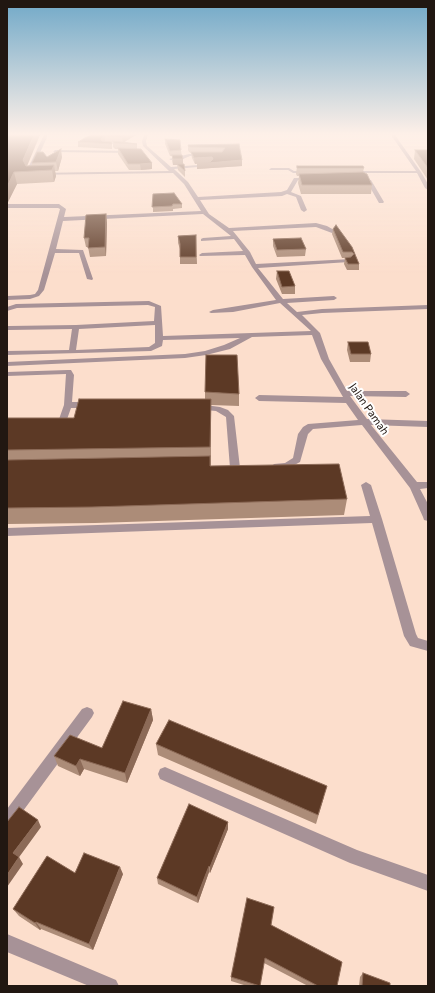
<!DOCTYPE html>
<html>
<head>
<meta charset="utf-8">
<style>
	body { margin:0 }
	#map { position:relative; width:435px; height:993px; overflow:hidden; background:#fcdecc; font-family:Commissioner,sans-serif }
	canvas { display:block }
	.frame { position:absolute; inset:0; border:8px solid #211711; pointer-events:none }
</style>
</head>
<body>
<div id="map">
<canvas width="435" height="993"></canvas>
<div class="frame"></div>
</div>
<script>
const ctx = document.querySelector('canvas').getContext('2d');
ctx.lineJoin = 'round';
const toPath = rows => new Path2D(rows.map(r => 'M' + r).join(''));
function fillPath(path, color) { ctx.fillStyle = color; ctx.fill(path, 'evenodd'); }
function stroke(path, color, width, dash) { ctx.strokeStyle = color; ctx.lineWidth = width; ctx.lineCap = dash ? 'butt' : 'round'; ctx.setLineDash(dash || []); ctx.stroke(path); }
function label(font, color, halo, rows, align = 'center') {
  ctx.font = font + ' Commissioner,sans-serif'; ctx.lineWidth = 4; ctx.setLineDash([]); ctx.textBaseline = 'middle'; ctx.strokeStyle = halo; ctx.fillStyle = color; for (const [text, x, y, turn = 0] of rows) {
    ctx.save(); ctx.translate(x, y); ctx.rotate((+turn || 0) * Math.PI / 180); ctx.textAlign = isNaN(turn) ? turn : align; if (halo) ctx.strokeText(text, 0, 0); ctx.fillText(text, 0, 0); ctx.restore();
  }
}
fillPath(toPath([
	[44,135,48,135,31,173,169,171,143,146,142,141,144,135,148,135,146,141,147,146,171,167,212,164,210,166,174,169,188,182,198,197,281,192,287,190,294,178,313,178,311,180,298,180,291,192,301,196,307,210,304,212,301,210,296,197,287,194,282,196,200,200,209,214,229,228,316,223,327,226,334,230,334,232,332,233,316,227,233,231,250,252,256,264,351,259,352,260,349,262,258,268,283,299,334,296,337,298,334,300,287,303,297,312,322,309,428,305,428,309,322,313,302,315,320,333,329,359,347,391,406,391,410,394,406,397,350,396,367,419,428,421,428,427,371,425,417,482,428,482,428,488,420,489,428,504,428,521,424,520,423,517,410,488,362,425,313,429,308,434,300,462,287,469,277,469,272,466,274,464,285,463,293,458,298,434,303,427,308,424,358,420,346,403,259,401,255,398,259,395,343,397,321,359,312,335,252,337,230,349,206,355,185,358,7,366,7,362,185,354,205,351,224,345,240,338,163,340,162,346,151,351,7,355,7,351,69,350,72,329,9,330,7,330,7,326,9,326,76,325,154,321,155,307,148,305,17,308,7,311,7,307,16,304,149,301,161,306,163,336,311,331,280,303,233,312,211,313,209,312,213,310,276,300,252,267,245,255,200,256,199,255,202,253,243,251,234,239,201,241,201,239,203,238,231,236,203,214,63,221,56,249,83,250,93,279,92,280,87,279,79,253,55,253,44,290,39,296,30,299,7,300,7,296,30,295,35,294,38,290,60,209,58,208,7,208,7,204,59,204,66,209,64,217,201,211,184,184,173,173,28,175,26,172,44,135],
	[155,325,155,343,149,347,76,350,79,329,155,325],
	[391,135,395,135,421,172,428,184,428,190,425,188,417,173,350,173,348,172,350,171,416,171,391,135],
	[55,150,131,151,133,152,131,153,53,152,55,150],
	[189,154,206,155,190,156,183,159,171,160,169,159,189,154],
	[271,168,289,168,294,171,310,171,312,172,310,173,293,173,288,170,269,170,271,168],
	[355,178,371,180,384,202,383,203,379,203,367,182,355,180,355,178],
	[68,370,71,370,74,375,72,402,90,402,94,405,90,408,71,408,66,422,62,425,58,422,64,405,66,374,7,376,7,372,68,370],
	[198,404,220,407,228,410,234,416,240,468,238,470,232,470,230,468,226,417,216,411,195,409,194,407,198,404],
	[366,482,371,485,382,519,416,634,418,638,428,641,428,651,410,646,404,636,372,523,7,536,7,528,370,516,361,485,366,482],
	[87,707,92,709,94,713,92,717,12,826,7,829,7,809,82,709,87,707],
	[165,767,357,850,428,875,428,891,350,863,160,779,158,774,160,769,165,767],
	[7,934,116,980,119,986,89,986,7,952,7,934]
]), '#a79297');
fillPath(toPath([
	[7,135,27,166,32,165,32,163,47,157,62,157,58,171,55,171,56,176,54,182,17,184,8,202,7,202],
	[90,135,136,135,123,142,137,144,137,149,152,163,152,169,141,170,129,170,118,154,118,149,115,149,113,147,113,142,112,142,112,149,78,147,78,142],
	[165,139,181,150,183,164,185,171,185,177,178,170,177,165,173,165,172,161,172,156,170,156,165,144],
	[239,144,242,166,197,169,197,164,203,163,195,164,192,158,191,153,189,152,188,150,188,145],
	[415,150,428,150,428,180,414,159],
	[297,166,364,168,363,172,372,185,371,194,301,194,298,183,299,176,297,176,296,174],
	[153,194,182,204,182,208,173,209,173,211,153,212],
	[106,214,107,223,106,256,90,257,88,247,86,247,84,238],
	[333,229,352,247,359,264,359,270,347,270,344,264,345,258,342,258,332,234],
	[196,235,197,264,180,264,180,249,178,243,178,236],
	[273,239,306,249,305,256,277,257,273,246],
	[277,271,295,286,295,294,282,294,276,279],
	[348,342,371,354,370,362,350,362,347,350],
	[205,392,239,394,239,406,211,405,211,466,347,499,344,515,95,523,7,524,7,418,74,418,205,399],
	[151,709,153,720,127,783,84,769,80,776,58,766,54,756,102,748],
	[156,744,324,797,316,824,158,755],
	[228,822,228,829,210,873,209,872,198,903,158,884,157,878],
	[75,873,123,874,93,950,41,929,40,930,19,916,13,909],
	[271,925,337,986,308,986,264,963,260,986,247,986,231,981,231,977],
	[363,973,390,986,359,986,360,977]
]), '#ac8c78');
fillPath(toPath([
	[34,135,40,135,25,171,23,160],
	[126,135,136,135,123,143,122,137],
	[105,136,105,142,102,144,101,139],
	[61,149,62,157,58,171,56,162],
	[212,157,212,162,195,164,194,158],
	[173,159,183,159,183,165,177,164,177,165,173,165],
	[242,160,242,166,197,169,197,164],
	[152,163,152,169,141,170,140,164],
	[54,165,56,176,54,182,52,170],
	[14,172,17,184,8,202,7,187],
	[106,214,107,223,106,256,105,247],
	[151,709,153,720,127,783,125,773],
	[80,759,84,769,80,776,76,766],
	[38,820,41,827,17,860,13,853],
	[228,822,228,829,210,873,210,867],
	[19,857,23,864,7,887,7,875],
	[209,866,209,872,198,903,197,897],
	[120,867,123,874,93,950,89,944],
	[36,922,41,929,40,930,35,923]
]), '#8c6a57');
const building = toPath([
	[7,135,34,135,23,160,26,166,54,165,52,170,14,172,7,187,7,135],
	[90,135,126,135,122,137,105,136,101,139,102,141,112,142,112,144,78,142,90,135],
	[165,139,180,140,181,150,170,151,165,139],
	[113,141,137,144,114,143,113,141],
	[239,144,242,160,197,164,210,162,213,159,212,157,194,158,191,152,222,152,225,148,189,147,188,145,239,144],
	[118,148,141,149,152,163,140,164,128,164,118,148],
	[61,149,56,162,32,163,37,152,43,152,47,157,61,149],
	[415,150,428,150,428,168,415,150],
	[172,155,182,155,183,159,173,159,172,155],
	[177,164,184,164,185,171,177,164],
	[297,166,363,166,364,168,297,168,297,166],
	[363,172,367,174,372,185,302,185,299,174,363,172],
	[174,193,182,204,173,204,172,206,152,207,153,194,174,193],
	[106,214,105,247,88,248,89,238,84,238,86,215,106,214],
	[336,225,352,247,359,264,348,264,345,258,351,257,354,254,352,252,343,252,333,229,336,225],
	[196,235,196,257,180,257,180,244,178,236,196,235],
	[301,238,306,249,277,250,273,239,301,238],
	[277,271,289,271,295,286,282,287,277,271],
	[348,342,368,342,371,354,351,354,348,342],
	[206,355,237,355,239,394,205,392,206,355],
	[79,399,211,399,210,447,7,450,7,418,74,418,79,399],
	[210,456,210,466,339,464,347,499,92,507,7,508,7,460,210,456],
	[123,701,151,709,125,773,80,759,76,766,54,756,70,735,102,748,123,701],
	[169,720,327,786,318,815,156,744,169,720],
	[189,804,228,822,210,867,209,866,197,897,157,878,189,804],
	[19,807,38,820,13,853,19,857,7,875,7,822,19,807],
	[84,853,120,867,89,944,36,922,35,923,13,909,47,856,75,873,84,853],
	[247,898,274,907,271,925,342,962,337,986,318,986,265,958,260,986,231,977,247,898],
	[363,973,390,983,390,986,362,986,363,973]
]);
fillPath(building, '#5c3925');
stroke(building, '#8c6a57', 1);
const sky = ctx.createLinearGradient(0, 0, 0, 274);
sky.addColorStop(0, '#71a9c8');
sky.addColorStop(0.49, '#fef0e8');
sky.addColorStop(1, '#fef0e800');
ctx.fillStyle = sky;
ctx.fillRect(0, 0, 435, 274);
label('11px', '#211711', '#fff', [
	["Jalan Pamah",369,409,55]
]);
</script>
</body>
</html>
